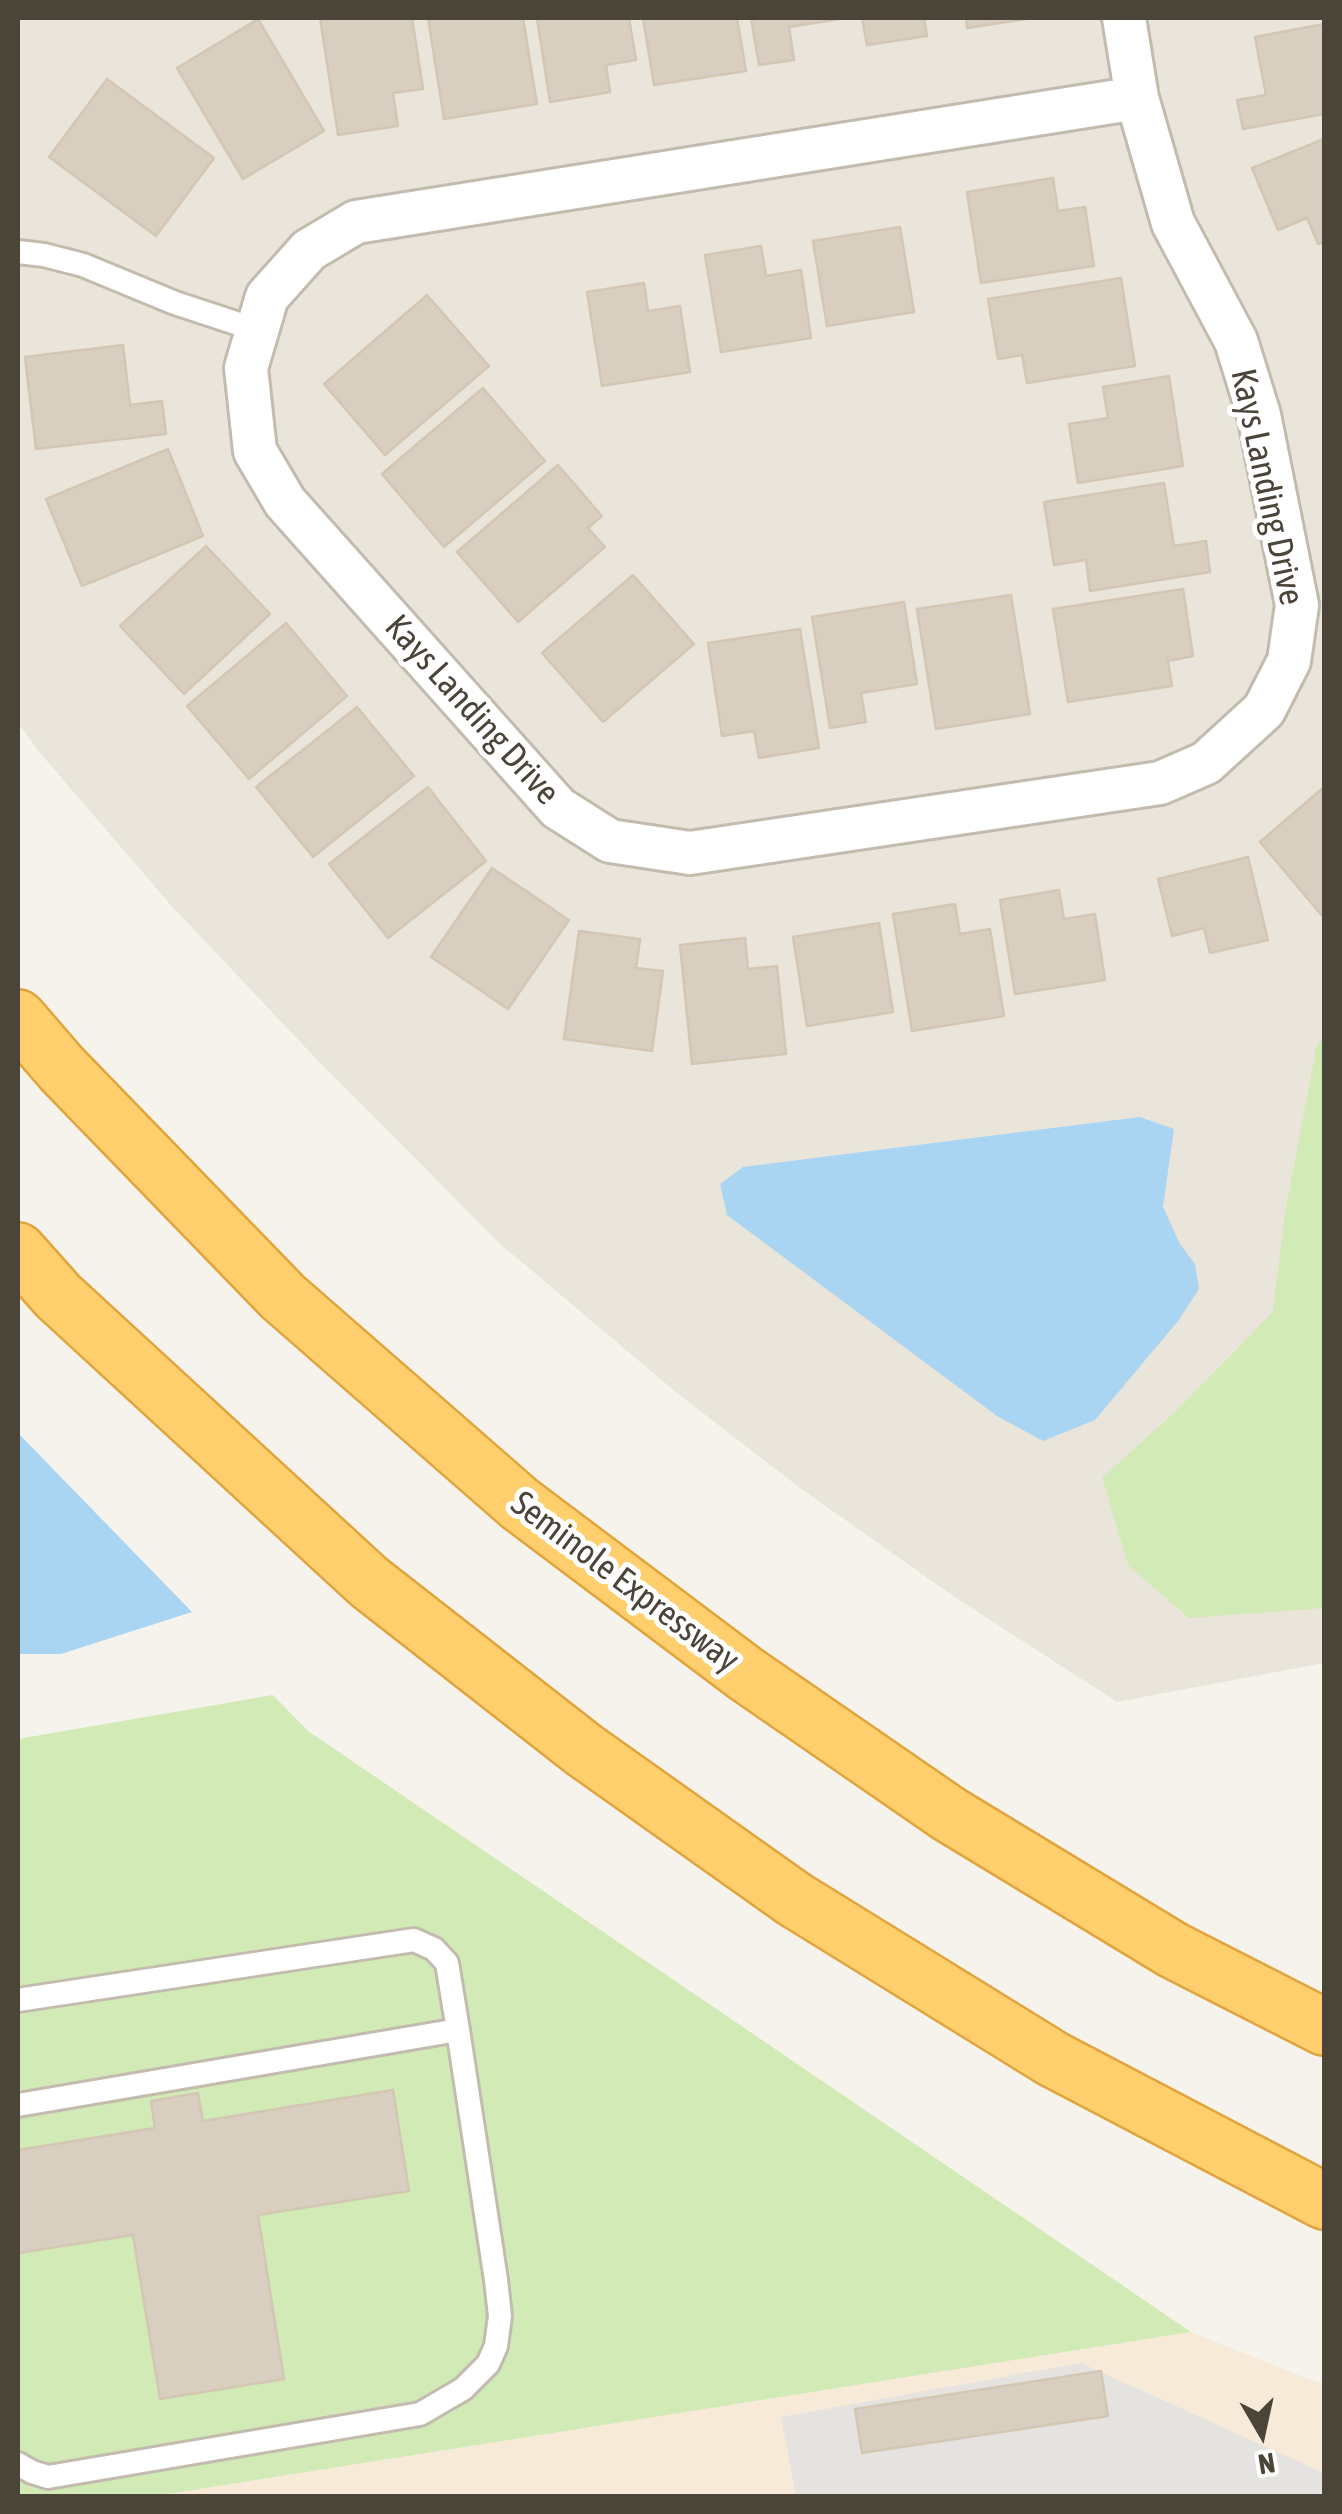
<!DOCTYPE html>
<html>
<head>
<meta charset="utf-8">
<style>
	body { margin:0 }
	#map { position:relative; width:1342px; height:2514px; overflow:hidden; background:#f6f3ec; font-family:"Asap Condensed",sans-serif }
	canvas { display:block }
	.frame { position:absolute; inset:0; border:20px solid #4b4439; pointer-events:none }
	.north { position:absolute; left:1212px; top:2384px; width:100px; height:100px; -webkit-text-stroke:8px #fff; paint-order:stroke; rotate:171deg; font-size:28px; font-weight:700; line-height:40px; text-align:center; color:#4b4439 }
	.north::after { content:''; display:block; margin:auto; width:35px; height:45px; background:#4b4439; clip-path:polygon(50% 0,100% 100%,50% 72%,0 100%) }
</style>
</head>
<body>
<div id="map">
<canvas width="1342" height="2514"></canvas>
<div class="frame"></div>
<div class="north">N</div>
</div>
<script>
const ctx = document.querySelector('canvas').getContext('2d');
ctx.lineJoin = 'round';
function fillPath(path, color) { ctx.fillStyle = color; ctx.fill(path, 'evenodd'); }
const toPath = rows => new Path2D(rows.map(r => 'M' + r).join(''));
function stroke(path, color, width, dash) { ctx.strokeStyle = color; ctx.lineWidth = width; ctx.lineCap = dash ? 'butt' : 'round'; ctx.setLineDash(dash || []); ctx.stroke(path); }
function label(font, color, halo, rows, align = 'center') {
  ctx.font = font + ' "Asap Condensed",sans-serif'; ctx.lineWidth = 10; ctx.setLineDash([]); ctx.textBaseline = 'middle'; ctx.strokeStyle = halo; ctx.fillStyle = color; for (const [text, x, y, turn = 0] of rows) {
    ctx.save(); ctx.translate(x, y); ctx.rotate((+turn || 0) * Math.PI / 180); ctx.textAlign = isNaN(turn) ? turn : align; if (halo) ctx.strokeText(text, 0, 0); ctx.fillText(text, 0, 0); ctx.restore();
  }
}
fillPath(toPath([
	[18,18,1324,18,1324,1663,1117,1702,956,1598,800,1488,677,1393,498,1242,304,1046,168,902,41,754,18,723]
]), '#eae5da');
fillPath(toPath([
	[1191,2332,1324,2385,1324,2496,155,2496]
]), '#f7ead8');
fillPath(toPath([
	[1324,1040,1324,1608,1189,1618,1128,1565,1102,1478,1175,1412,1273,1312,1285,1214,1317,1044],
	[273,1695,308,1731,1191,2332,155,2496,18,2496,18,1739]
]), '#d2eab5');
fillPath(toPath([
	[1081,2363,1324,2473,1324,2496,796,2496,781,2417]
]), '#e5e3e0');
fillPath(toPath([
	[1140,1117,1174,1129,1163,1207,1180,1244,1195,1264,1199,1289,1178,1321,1095,1420,1043,1441,997,1416,727,1215,720,1184,743,1167],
	[18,1433,192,1612,61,1654,18,1654]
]), '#a9d4f2');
const building = toPath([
	[320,18,412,18,423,89,393,93,398,126,338,135,320,18],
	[428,18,523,18,537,104,444,119,428,18],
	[537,18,629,18,636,60,606,65,610,92,550,102,537,18],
	[643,18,737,18,746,71,654,85,643,18],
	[751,18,846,18,789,27,794,60,759,65,751,18],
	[862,18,924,18,927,36,867,45,862,18],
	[966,18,1033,18,967,28,966,18],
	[258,19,324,131,243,179,177,68,258,19],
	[1324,24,1324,114,1243,129,1237,100,1266,95,1255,37,1324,24],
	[107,79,214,158,156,236,49,157,107,79],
	[1324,139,1324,242,1318,244,1307,218,1278,230,1252,168,1324,139],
	[1053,178,1058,211,1085,207,1094,266,981,283,967,192,1053,178],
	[900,227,914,312,827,326,813,241,900,227],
	[761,246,766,276,801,270,811,338,721,352,705,255,761,246],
	[1121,278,1135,366,1027,383,1022,355,998,359,988,299,1121,278],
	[644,283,648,311,680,306,690,372,602,386,587,292,644,283],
	[427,295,489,366,385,455,324,384,427,295],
	[123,345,130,405,162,401,166,434,36,449,25,357,123,345],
	[1169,376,1183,466,1078,483,1069,424,1108,418,1103,387,1169,376],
	[483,388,545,461,444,547,382,474,483,388],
	[168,449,203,536,82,586,46,499,168,449],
	[558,465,602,516,588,528,605,547,518,622,457,552,558,465],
	[1164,483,1174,546,1206,541,1210,572,1090,591,1086,560,1054,565,1044,502,1164,483],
	[206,546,270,614,184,694,120,626,206,546],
	[633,575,694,644,603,722,542,653,633,575],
	[1183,589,1193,656,1168,661,1172,686,1068,702,1053,609,1183,589],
	[1011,595,1030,714,936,729,917,609,1011,595],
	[904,602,917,684,861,693,866,722,830,728,812,617,904,602],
	[286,623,347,696,249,779,187,706,286,623],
	[800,629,819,748,759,758,754,731,722,736,708,643,800,629],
	[357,707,414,776,313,857,256,787,357,707],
	[428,787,486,861,388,938,329,864,428,787],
	[1324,787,1324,918,1260,842,1324,787],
	[1248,857,1268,940,1210,953,1204,928,1172,936,1158,879,1248,857],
	[492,868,569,920,508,1009,431,957,492,868],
	[1059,890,1064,919,1095,914,1105,980,1015,994,1000,900,1059,890],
	[955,904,960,934,990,929,1004,1016,912,1031,893,914,955,904],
	[879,923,893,1012,807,1026,793,937,879,923],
	[579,931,640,939,636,968,663,971,652,1051,564,1039,579,931],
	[745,938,748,969,777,966,786,1054,692,1064,680,945,745,938],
	[393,2090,409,2191,258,2215,284,2379,160,2399,133,2235,18,2253,18,2150,155,2128,151,2101,198,2093,203,2121,393,2090],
	[1101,2371,1108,2416,862,2453,855,2409,1101,2371]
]);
fillPath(building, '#d8cfc1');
stroke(building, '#d3c7b4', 2.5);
const service = toPath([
	[18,252,44,255,83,265,175,303,257,330],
	[18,2000,414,1940,434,1949,447,1963,458,2030,18,2105],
	[18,2464,32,2472,48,2477,420,2414,463,2389,488,2364,496,2346,500,2316,496,2280,458,2030]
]);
const minor = toPath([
	[1124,18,1137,98,1173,223,1236,341,1259,415,1297,605,1289,661,1264,710,1206,763,1160,783,690,853,610,841,558,808,285,502,255,451,246,368,267,297,309,250,356,222,1137,98]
]);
const motorway = toPath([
	[18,1018,62,1069,283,1297,520,1504,746,1674,949,1814,1173,1950,1324,2027],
	[18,1251,58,1296,369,1582,584,1750,794,1899,1053,2059,1324,2201]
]);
stroke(service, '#c2bbae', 28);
stroke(minor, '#c2bbae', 48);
stroke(motorway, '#e0a43c', 60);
stroke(service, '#fff', 22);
stroke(minor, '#fff', 42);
stroke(motorway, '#ffcf6e', 55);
label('35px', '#4b4439', '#fff', [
	["Kays Landing Drive",1267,487,78],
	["Kays Landing Drive",472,710,48],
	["Seminole Expressway",625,1582,37]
]);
</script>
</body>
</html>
